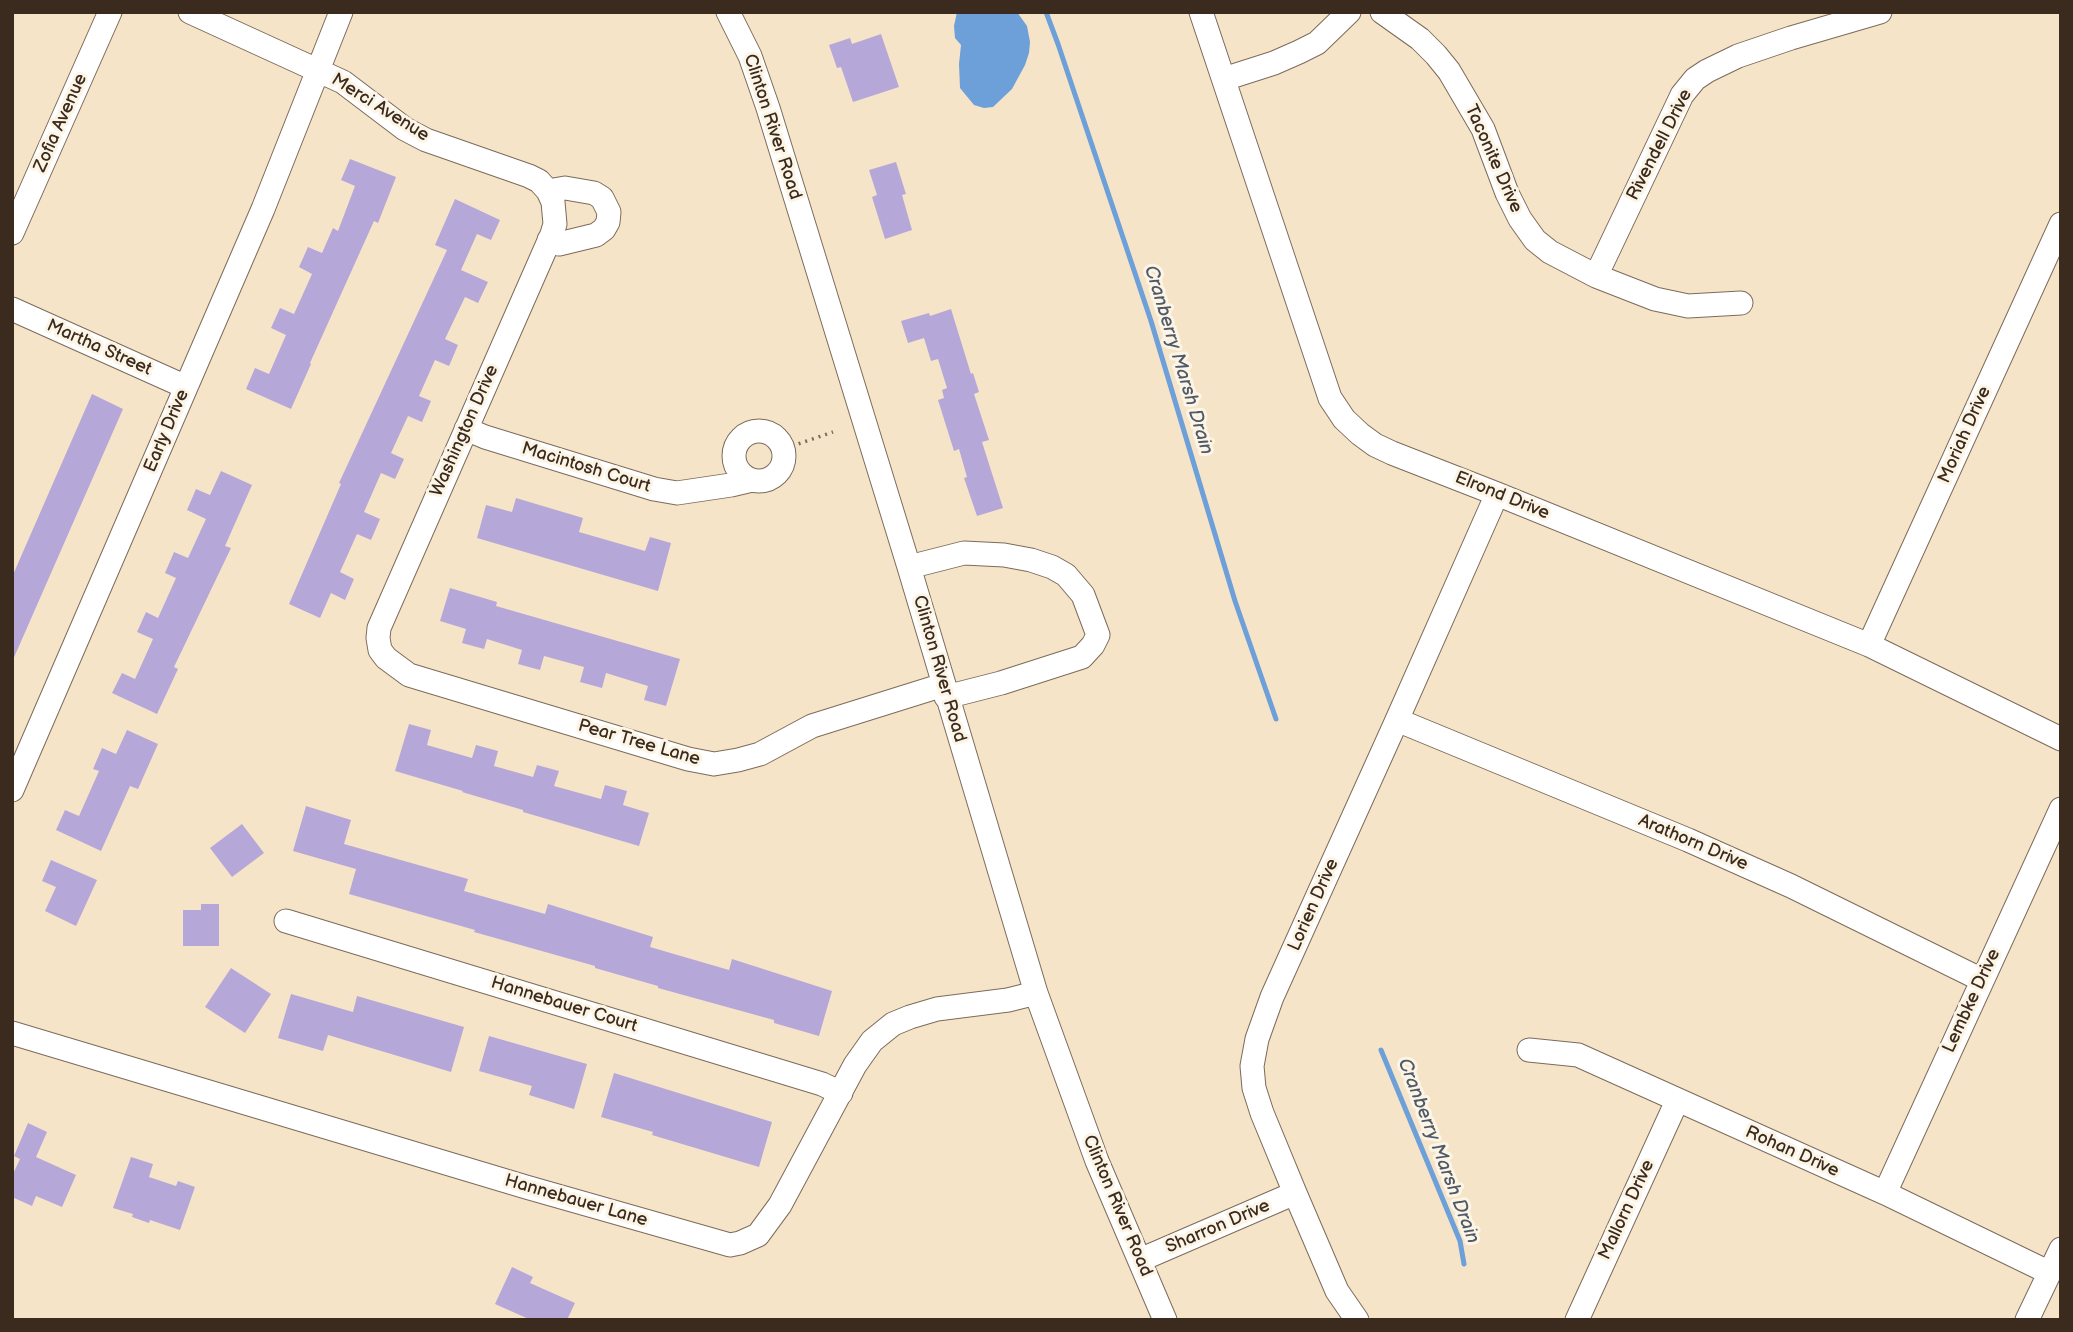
<!DOCTYPE html>
<html>
<head>
<meta charset="utf-8">
<style>
	body { margin:0 }
	#map { position:relative; width:2073px; height:1332px; overflow:hidden; background:#f6e4c9; font-family:"Balsamiq Sans",sans-serif }
	canvas { display:block }
	.frame { position:absolute; inset:0; border:14px solid #3b2a1e; pointer-events:none }
</style>
</head>
<body>
<div id="map">
<canvas width="2073" height="1332"></canvas>
<div class="frame"></div>
</div>
<script>
const ctx = document.querySelector('canvas').getContext('2d');
ctx.lineJoin = 'round';
function fillPath(path, color) { ctx.fillStyle = color; ctx.fill(path, 'evenodd'); }
const toPath = rows => new Path2D(rows.map(r => 'M' + r).join(''));
function stroke(path, color, width, dash) { ctx.strokeStyle = color; ctx.lineWidth = width; ctx.lineCap = dash ? 'butt' : 'round'; ctx.setLineDash(dash || []); ctx.stroke(path); }
function label(font, color, halo, rows, align = 'center') {
  ctx.font = font + ' "Balsamiq Sans",sans-serif'; ctx.lineWidth = 6; ctx.setLineDash([]); ctx.textBaseline = 'middle'; ctx.strokeStyle = halo; ctx.fillStyle = color; for (const [text, x, y, turn = 0] of rows) {
    ctx.save(); ctx.translate(x, y); ctx.rotate((+turn || 0) * Math.PI / 180); ctx.textAlign = isNaN(turn) ? turn : align; if (halo) ctx.strokeText(text, 0, 0); ctx.fillText(text, 0, 0); ctx.restore();
  }
}
fillPath(toPath([
	[957,12,1017,12,1027,26,1030,42,1029,53,1025,65,1012,89,993,107,984,108,974,105,960,88,959,64,961,45,955,38,954,26]
]), '#6d9fd8');
stroke(toPath([
	[1046,12,1058,44,1151,321,1235,601,1276,719],
	[1381,1050,1460,1241,1464,1264]
]), '#6d9fd8', 5);
fillPath(toPath([
	[881,34,899,87,853,102,841,67,837,68,829,45,850,38,852,44],
	[350,159,396,177,378,223,374,221,310,363,311,364,291,409,246,389,255,368,269,374,286,335,271,328,280,308,294,314,312,274,299,267,308,247,322,253,333,228,338,231,355,186,341,180],
	[896,162,906,194,902,195,912,230,885,239,872,197,877,195,869,170],
	[455,199,500,220,491,240,477,234,461,270,488,282,478,303,465,297,445,339,458,345,449,366,435,360,419,396,431,401,422,422,408,416,391,453,404,459,395,479,381,473,364,512,380,519,371,540,357,534,340,572,354,579,345,600,331,593,320,618,289,604,341,484,339,483,447,250,435,245],
	[951,309,971,374,973,373,979,392,974,394,989,440,982,442,1003,508,977,516,964,478,967,477,959,449,954,451,938,400,944,398,942,390,947,388,938,359,931,361,924,338,908,343,901,321,929,313,930,316],
	[92,394,123,409,12,662,12,577],
	[221,471,252,485,225,546,231,548,174,667,178,669,157,714,112,693,122,673,135,679,153,639,137,632,146,612,158,618,176,578,165,573,174,552,188,558,206,519,187,510,196,489,210,495],
	[516,498,583,518,579,532,645,551,650,537,671,543,658,591,477,538,486,505,512,512],
	[450,588,497,602,496,606,680,659,666,706,644,700,648,686,606,673,602,688,580,682,584,667,544,656,540,670,518,664,522,650,487,639,484,649,462,643,466,629,440,621],
	[409,724,431,730,427,745,472,758,476,745,498,751,494,766,533,777,537,765,559,771,554,786,601,799,605,785,627,791,623,805,649,813,639,846,523,812,523,810,462,792,463,791,395,771],
	[127,730,158,744,138,789,130,786,101,851,56,830,65,810,79,816,99,771,93,769,102,748,116,754],
	[306,806,351,820,344,844,468,879,464,891,545,914,548,904,653,937,650,947,729,970,732,959,832,991,819,1036,774,1023,774,1020,658,988,658,986,595,968,595,966,474,932,475,930,349,894,356,869,293,851],
	[242,824,264,853,232,877,210,848],
	[51,860,97,880,76,926,45,911,56,887,42,881],
	[201,904,219,904,219,946,183,946,183,910,201,910],
	[231,968,271,994,245,1033,205,1007],
	[291,994,353,1012,357,996,464,1027,451,1072,328,1035,323,1051,278,1038],
	[489,1036,587,1064,574,1109,529,1095,532,1086,479,1071],
	[614,1073,772,1122,759,1167,652,1135,653,1132,601,1117],
	[28,1123,47,1132,36,1157,76,1175,62,1207,36,1196,32,1206,12,1197,12,1176,20,1159,14,1156],
	[131,1157,153,1164,149,1177,176,1186,178,1181,195,1187,180,1230,150,1220,149,1223,132,1217,133,1214,113,1208],
	[512,1267,533,1277,530,1283,575,1303,567,1320,531,1320,495,1304]
]), '#b6a7d9');
const minor = toPath([
	[190,12,343,82,405,129,426,140,529,176,539,181,548,191,553,202,555,224,552,234,379,628,378,638,380,650,386,658,409,675,688,759,714,764,738,760,760,754,812,726,943,685],
	[728,12,750,56,768,108,909,567,1036,993,1097,1161,1165,1320],
	[1201,12,1330,398,1344,419,1360,434,1375,445,1392,453,1497,494,1869,645,2061,739],
	[1382,12,1420,39,1436,55,1449,71,1483,129,1507,193,1520,219,1535,240,1550,252,1596,276,1655,299,1688,306,1741,303],
	[1224,79,1274,63,1299,52,1317,43,1349,12],
	[548,191,565,188,594,193,602,198,609,212,608,222,604,229,596,235,559,244,549,240],
	[12,233,110,12],
	[1596,276,1682,95,1695,79,1707,71,1738,56,1791,38,1880,12],
	[12,309,186,387],
	[466,429,485,437,654,489,677,493,731,485,752,480],
	'734 456a25 25 0 1 1 50 0a25 25 0 1 1-50 0Z',
	[909,567,964,553,1004,555,1031,560,1052,567,1066,575,1083,595,1098,635,1093,645,1082,657,1001,683,946,697],
	[1869,645,2061,224],
	[1397,720,1688,840,1791,886,1982,980],
	[12,790,263,209,341,12],
	[286,921,822,1084,841,1093],
	[12,1033,526,1187,730,1245,740,1243,758,1235,780,1205,855,1065,872,1041,893,1024,910,1017,937,1009,1008,1000,1036,993],
	[1529,1050,1578,1055,1885,1193,2050,1273],
	[1885,1193,2061,809],
	[1140,1260,1295,1193],
	[1357,1320,1337,1291,1295,1193,1262,1113,1254,1088,1252,1066,1257,1039,1272,997,1397,720,1497,494],
	[1577,1320,1677,1101],
	[2027,1320,2061,1249]
]);
stroke(minor, '#7c6b5a', 25);
stroke(toPath([
	[792,446,833,432]
]), '#7c6b5a', 3.5, [2, 5]);
stroke(minor, '#fff', 23);
label('18px', '#3b2a1e', '#fcf5e5', [
	["Merci Avenue",380,108,32],
	["Zofia Avenue",61,123,-66],
	["Clinton River Road",772,127,72],
	["Rivendell Drive",1660,145,-63],
	["Taconite Drive",1493,159,66],
	["Martha Street",99,348,24],
	["Early Drive",167,431,-67],
	["Washington Drive",465,431,-66],
	["Moriah Drive",1965,435,-66],
	["Macintosh Court",586,468,17],
	["Elrond Drive",1502,496,22],
	["Clinton River Road",939,669,74],
	["Pear Tree Lane",639,743,16],
	["Arathorn Drive",1693,843,23],
	["Lorien Drive",1314,905,-66],
	["Lembke Drive",1972,1001,-65],
	["Hannebauer Court",564,1005,17],
	["Rohan Drive",1792,1152,24],
	["Hannebauer Lane",576,1201,16],
	["Clinton River Road",1117,1206,67],
	["Mallorn Drive",1627,1210,-65],
	["Sharron Drive",1218,1227,-23]
]);
label('italic 19px', '#4f5968', '#fcf5e5', [
	["Cranberry Marsh Drain",1178,360,73],
	["Cranberry Marsh Drain",1438,1151,69]
]);
</script>
</body>
</html>
